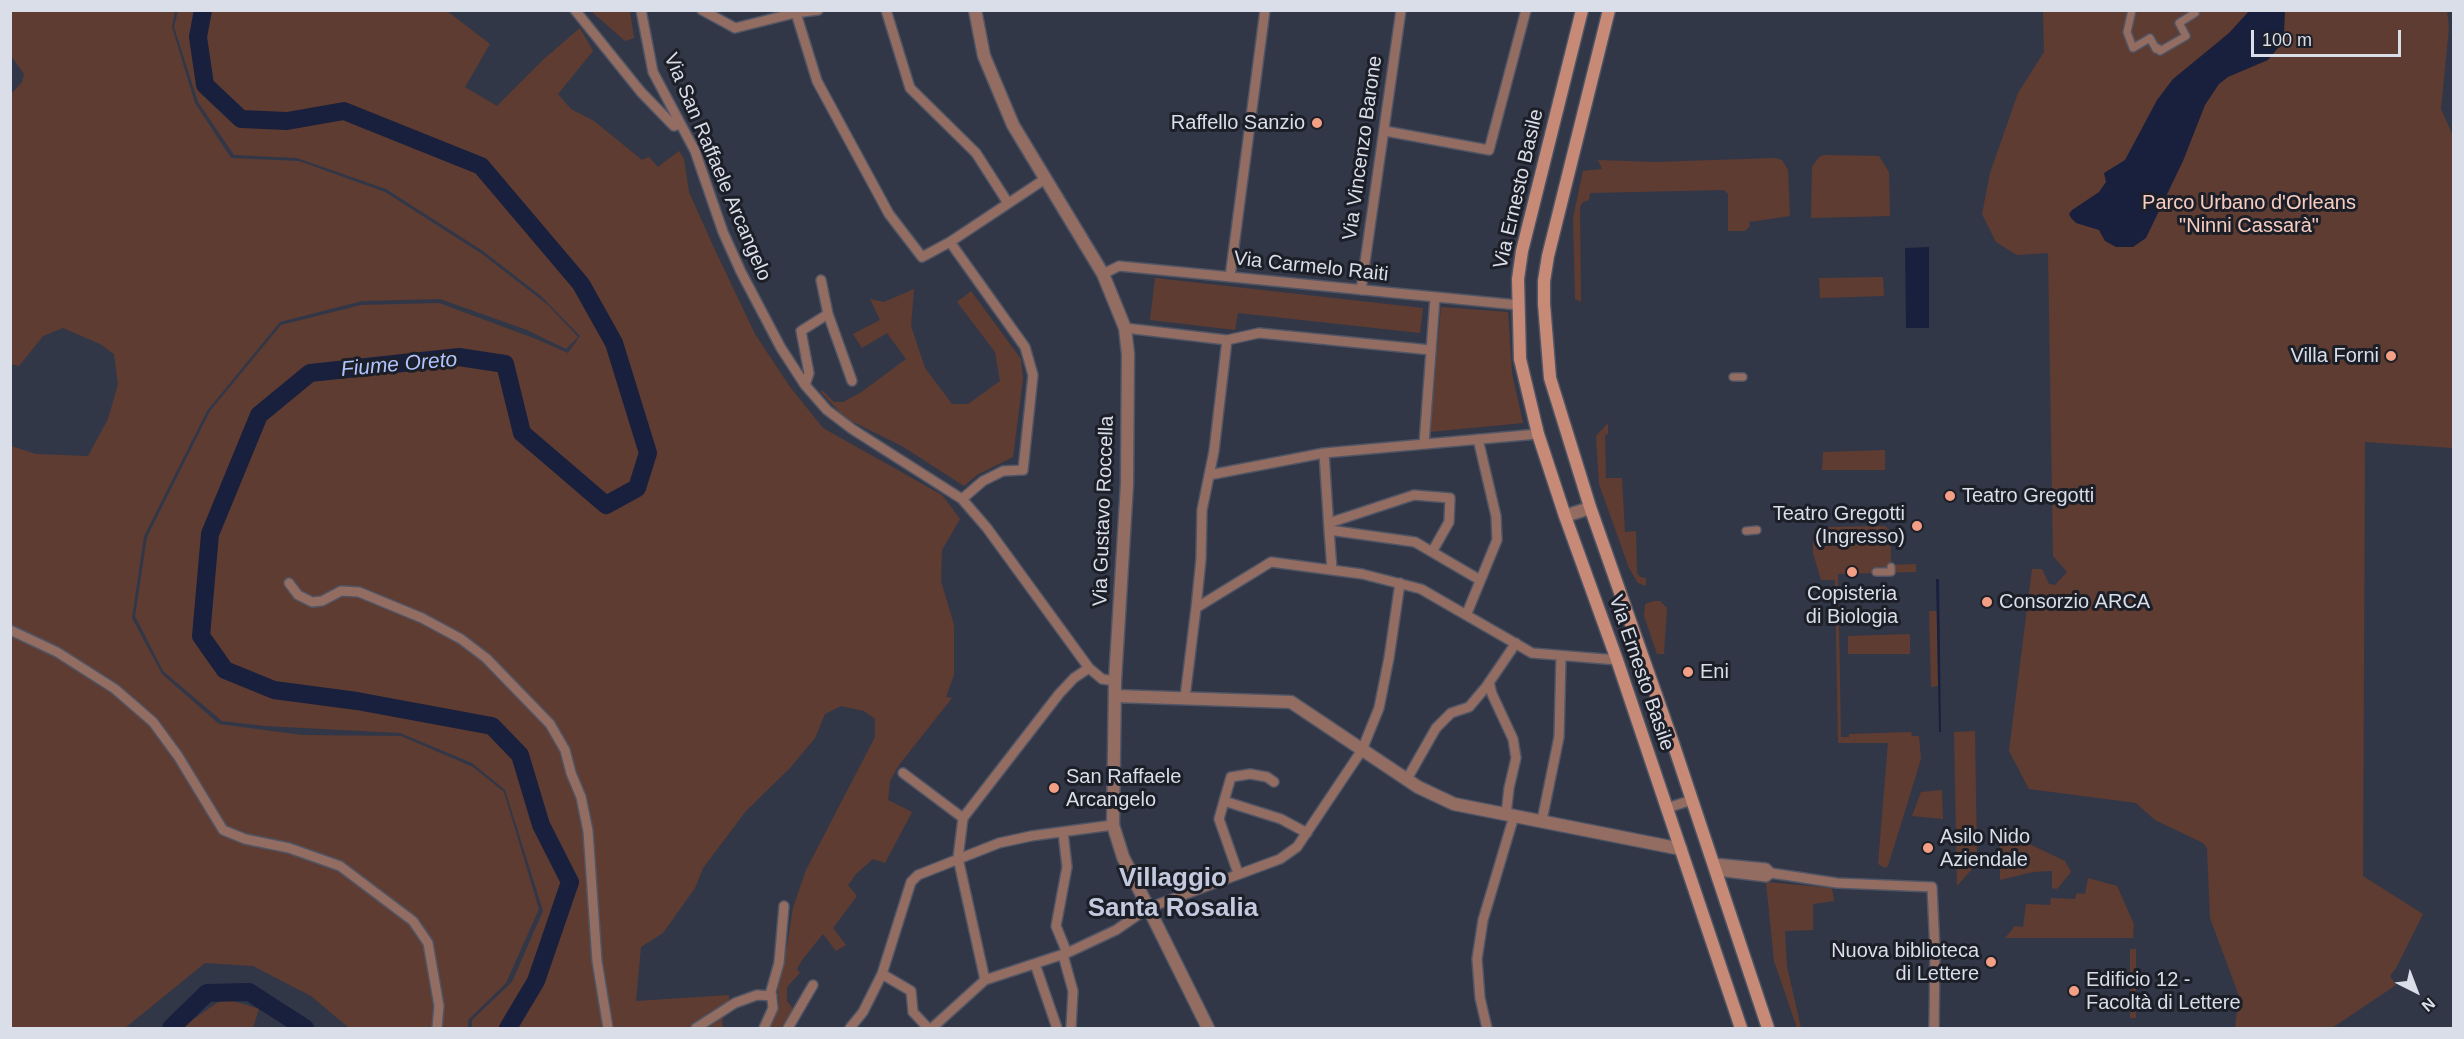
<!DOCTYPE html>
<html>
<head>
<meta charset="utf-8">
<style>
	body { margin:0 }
	#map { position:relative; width:2464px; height:1039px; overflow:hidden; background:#323748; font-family:Arial,sans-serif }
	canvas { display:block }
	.frame { position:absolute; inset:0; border:12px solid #dadee9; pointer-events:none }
	.north { position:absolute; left:2386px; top:961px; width:60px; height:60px; -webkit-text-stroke:4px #1c1f27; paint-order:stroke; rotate:138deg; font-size:16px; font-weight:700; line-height:24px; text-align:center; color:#dadee9 }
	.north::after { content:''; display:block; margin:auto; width:21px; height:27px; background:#dadee9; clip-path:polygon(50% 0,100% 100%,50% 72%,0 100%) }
	.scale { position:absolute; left:2251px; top:30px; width:150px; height:27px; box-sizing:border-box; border:3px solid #dadee9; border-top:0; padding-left:8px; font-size:18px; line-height:21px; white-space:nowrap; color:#dadee9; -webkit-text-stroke:4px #1c1f27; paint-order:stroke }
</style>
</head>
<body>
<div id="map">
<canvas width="2464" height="1039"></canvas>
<div class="frame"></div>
<div class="north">N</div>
<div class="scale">100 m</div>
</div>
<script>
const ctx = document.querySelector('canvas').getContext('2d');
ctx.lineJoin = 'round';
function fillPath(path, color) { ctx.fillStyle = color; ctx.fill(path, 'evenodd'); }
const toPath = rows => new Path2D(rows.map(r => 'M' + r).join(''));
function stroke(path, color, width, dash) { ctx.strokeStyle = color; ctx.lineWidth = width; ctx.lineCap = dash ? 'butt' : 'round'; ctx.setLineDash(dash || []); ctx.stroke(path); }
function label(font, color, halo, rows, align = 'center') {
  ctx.font = font + ' Arial,sans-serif'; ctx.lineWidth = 6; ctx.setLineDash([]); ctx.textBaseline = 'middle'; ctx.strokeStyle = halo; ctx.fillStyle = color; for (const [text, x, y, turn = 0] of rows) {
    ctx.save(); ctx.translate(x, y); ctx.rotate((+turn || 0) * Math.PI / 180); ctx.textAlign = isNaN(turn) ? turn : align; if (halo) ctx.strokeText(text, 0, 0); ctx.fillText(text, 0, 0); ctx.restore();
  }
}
fillPath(toPath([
	[11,11,175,11,172,27,195,103,231,158,299,161,385,192,482,254,548,305,578,337,566,349,527,330,440,299,362,301,280,322,207,411,144,536,132,618,162,674,219,724,302,735,401,736,473,767,504,792,539,909,506,983,468,1020,468,1028,349,1028,311,996,253,966,205,963,125,1028,11,1028,11,446,36,454,88,456,108,419,118,384,114,354,100,344,63,328,43,336,19,366,11,364,10,95,22,82,24,74,11,56],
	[178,11,447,11,490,44,465,87,497,106,544,59,580,28,593,51,558,94,571,109,594,121,642,160,649,157,658,167,679,151,684,159,689,192,714,248,755,334,790,387,823,428,942,495,960,519,942,550,941,581,954,625,954,675,946,697,952,698,899,765,890,781,888,800,912,812,885,863,873,859,856,874,848,885,857,896,833,928,846,945,836,951,823,934,802,960,797,969,800,973,787,987,787,1001,794,1010,781,1028,768,1028,779,1005,777,982,787,946,793,908,806,870,875,737,875,719,864,711,841,706,825,714,815,738,790,768,746,811,703,868,695,888,663,933,641,947,636,1001,729,995,730,1003,722,1021,723,1028,472,1028,472,1020,512,982,543,911,505,790,472,763,400,733,265,726,222,721,163,671,135,616,147,537,210,411,281,325,361,305,439,303,536,339,568,353,580,336,541,296,483,251,386,189,297,158,234,155,198,102,174,27],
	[591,11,630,11,634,38,625,41],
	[2043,11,2447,11,2449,27,2441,109,2454,138,2453,448,2365,442,2363,876,2423,914,2396,968,2390,976,2396,985,2332,1028,2235,1027,2239,996,2210,918,2207,848,2203,843,2155,820,2136,803,2029,789,2009,751,2032,569,2042,569,2049,584,2055,585,2067,572,2053,556,2048,253,2017,255,1996,242,1982,214,1990,173,2018,93,2044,52],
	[1824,155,1879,156,1889,172,1890,216,1811,218,1812,167,1819,157],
	[1775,158,1782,160,1788,170,1790,216,1749,222,1750,226,1745,231,1728,231,1728,194,1724,190,1590,193,1589,200,1583,202,1580,207,1581,302,1575,299,1573,218,1583,171,1602,169,1598,160,1654,162],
	[1883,277,1884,296,1820,298,1819,278],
	[1155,278,1423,308,1420,333,1238,313,1235,330,1150,320],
	[914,289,911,326,925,368,952,404,968,404,1000,381,995,352,957,302,971,291,1021,359,1023,378,1013,457,977,475,964,486,902,446,845,418,821,392,822,390,834,402,843,402,860,393,906,359,887,333,862,348,853,334,880,320,870,299,884,302],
	[1441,307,1508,312,1512,373,1523,423,1430,432],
	[1608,423,1608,434,1605,435,1606,478,1622,478,1625,532,1636,531,1637,573,1640,577,1646,578,1646,586,1638,583,1629,568,1599,484,1596,436],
	[1885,450,1885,470,1822,470,1823,452],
	[1886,526,1887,529,1891,529,1891,565,1916,564,1916,572,1838,574,1841,737,1849,737,1849,734,1911,732,1912,736,1919,736,1921,759,1888,866,1885,868,1878,864,1888,743,1838,743,1835,580,1821,580,1813,553,1813,531,1823,530,1823,527],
	[1654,601,1660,601,1667,608,1664,654,1657,654,1644,616,1645,604],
	[1929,611,1937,611,1938,686,1931,687],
	[1910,634,1910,654,1848,654,1848,636],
	[1975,731,1977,860,1975,866,1957,886,1954,732],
	[1942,790,1943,819,1912,816,1921,792],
	[2000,832,2004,832,2065,861,2071,872,2057,889,2052,888,2052,871,2033,872,2000,880],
	[2088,878,2117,886,2134,924,2133,938,2005,938,2015,926,2023,927,2026,904,2050,905,2051,898,2075,899,2077,893,2085,894],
	[1766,882,1832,888,1834,901,1813,904,1813,930,1785,931,1787,966,1801,1028,1797,1028,1774,961],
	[2130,949,2136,949,2136,1018,2130,1018],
	[224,998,259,1009,253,1028,181,1028]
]), '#5f3c31');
fillPath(toPath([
	[2249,11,2285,11,2284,33,2278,48,2268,60,2228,77,2219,84,2205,105,2183,161,2146,238,2133,247,2116,247,2105,241,2099,230,2076,223,2071,218,2069,214,2072,210,2099,192,2106,182,2104,173,2125,160,2157,100,2173,79,2229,33],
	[1929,247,1929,328,1906,328,1905,248],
	[1936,579,1939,579,1941,732,1939,732]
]), '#18203d');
stroke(toPath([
	[203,10,198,37,205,85,241,119,287,121,344,111,481,166,581,284,614,343,648,453,637,488,606,505,522,433,505,364,459,357,310,373,259,415,210,534,201,636,225,670,274,690,357,701,492,726,520,755,541,825,570,882,536,981,508,1028],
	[171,1028,207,993,249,992,305,1028]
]), '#18203d', 18);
const pedestrian = toPath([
	[2132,10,2127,32,2133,48,2150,38,2156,49,2158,48,2160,51,2186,36,2179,23,2195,13,2194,10],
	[1733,377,1743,377],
	[1746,531,1757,530],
	[1876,572,1891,572,1891,567]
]);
const minor = toPath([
	[575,10,641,92,674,126,680,124],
	[641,10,653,72,695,151,723,232,741,272,781,348,805,385,827,410,852,429,962,499,987,528,1089,668],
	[702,10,735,28,795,13,818,10],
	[795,10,817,81,889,214,922,257,950,242,1025,347,1033,375,1023,470,1003,471,983,481,962,499],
	[886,10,910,88,976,153,1008,203],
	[1385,131,1489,150,1526,10],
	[950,242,1045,179],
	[1103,274,1119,266,1518,305],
	[1230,277,1265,10],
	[821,280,828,314,852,381],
	[1361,290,1401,10],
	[1125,328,1227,340,1259,333,1431,350],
	[805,385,809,373,801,331,828,314],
	[1424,444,1435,298],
	[1324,453,1329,530,1415,542,1480,580],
	[1209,475,1324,453,1538,434],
	[1329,523,1414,495,1450,498,1449,522,1432,552],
	[1329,530,1332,569],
	[289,583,298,595,312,602,322,601,341,591,359,592,422,618,461,639,486,658,550,724,565,750,571,773,581,797,588,831,597,961,608,1028],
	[1196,608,1201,559,1202,510,1214,451,1227,340],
	[1467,613,1497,540,1496,516,1478,439],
	[10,630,57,652,115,689,153,722,178,756,223,830,245,839,289,848,340,866,413,921,428,943,439,1006,437,1028],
	[1489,682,1492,694,1513,739,1516,758,1509,788,1506,815],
	[1185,697,1196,608,1271,562,1362,574,1421,589,1532,653,1617,660],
	[903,773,963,818],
	[1407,779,1436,728,1451,713,1469,707,1486,687,1516,643],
	[1224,801,1231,777,1250,774,1267,777,1274,782],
	[1667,808,1692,800],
	[1542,820,1559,737,1561,656],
	[1063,832,1067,867,1056,926,1067,953],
	[1714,863,1766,868,1771,873,1837,883,1932,887,1935,951,1934,1028],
	[1717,871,1766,877,1771,873],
	[1238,873,1219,819,1224,801,1281,819,1307,833],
	[1063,955,1073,991,1071,1028],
	[1035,964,1057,1028],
	[882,974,911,991,913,1012,928,1028],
	[985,980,958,858,963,818,1059,694,1074,678,1089,668,1102,679,1115,681],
	[696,1028,735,1003,757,995,772,996],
	[764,1028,773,1008,771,991,779,963,784,906],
	[788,1028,813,985],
	[850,1028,863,1012,882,974,911,882,918,875,999,843,1031,836,1113,825],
	[932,1028,985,980,1067,953,1116,930,1148,908,1280,859,1297,847,1362,750,1379,708,1389,658,1400,583],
	[1487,1028,1480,998,1477,959,1483,920,1514,816]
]);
const tertiary = toPath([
	[975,10,984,56,1013,125,1103,274,1125,328,1128,354,1127,484,1115,681,1113,825,1123,857,1208,1028],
	[1565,516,1590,508],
	[1115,696,1291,702,1418,787,1454,804,1681,849]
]);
const secondary = toPath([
	[1582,10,1522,251,1518,279,1520,359,1538,434,1565,516,1617,660,1741,1028],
	[1609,10,1548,256,1544,281,1544,304,1550,378,1590,507,1673,743,1768,1028]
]);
stroke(pedestrian, '#505565', 10);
stroke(minor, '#505565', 12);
stroke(tertiary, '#505565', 15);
stroke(secondary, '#505565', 15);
stroke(pedestrian, '#936d61', 7);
stroke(minor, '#936d61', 9);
stroke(tertiary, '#936d61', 12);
stroke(secondary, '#c68a77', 12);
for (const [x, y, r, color] of [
	[1317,123,6,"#f39f85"],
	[2391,356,6,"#f39f85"],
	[1950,496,6,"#f39f85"],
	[1917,526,6,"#f39f85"],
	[1852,572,6,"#f39f85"],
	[1987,602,6,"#f39f85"],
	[1688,672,6,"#f39f85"],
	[1054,788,6,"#f39f85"],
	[1928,848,6,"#f39f85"],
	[1991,962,6,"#f39f85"],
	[2074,991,6,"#f39f85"]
]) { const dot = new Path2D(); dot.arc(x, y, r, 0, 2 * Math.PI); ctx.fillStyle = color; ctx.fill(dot); stroke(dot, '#1c1f27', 2); }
label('20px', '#dadee9', '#1c1f27', [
	["Raffello Sanzio",1305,123,"right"],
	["Villa Forni",2379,356,"right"],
	["Teatro Gregotti",1962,496],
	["Teatro Gregotti",1905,514,"right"],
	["(Ingresso)",1905,537,"right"],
	["Copisteria",1852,594,"center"],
	["di Biologia",1852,617,"center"],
	["Consorzio ARCA",1999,602],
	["Eni",1700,672],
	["San Raffaele",1066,777],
	["Arcangelo",1066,800],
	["Asilo Nido",1940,837],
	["Aziendale",1940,860],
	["Nuova biblioteca",1979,951,"right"],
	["di Lettere",1979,974,"right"],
	["Edificio 12 -",2086,980],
	["Facoltà di Lettere",2086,1003]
], 'left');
label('20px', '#dadee9', '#1c1f27', [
	["Via Vincenzo Barone",1363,148,-82],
	["Via San Raffaele Arcangelo",717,167,67],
	["Via Ernesto Basile",1519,189,-77],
	["Via Carmelo Raiti",1311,267,6],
	["Via Gustavo Roccella",1104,511,-88],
	["Via Ernesto Basile",1641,673,71]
]);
label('20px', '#f8cdc0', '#1c1f27', [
	["Parco Urbano d'Orleans",2249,203],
	["\"Ninni Cassarà\"",2249,226]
]);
label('italic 21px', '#afc3fe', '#1c1f27', [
	["Fiume Oreto",399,365,-5]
]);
label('bold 26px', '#c3cadf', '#1c1f27', [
	["Villaggio",1173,879],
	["Santa Rosalia",1173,909]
]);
</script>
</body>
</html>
